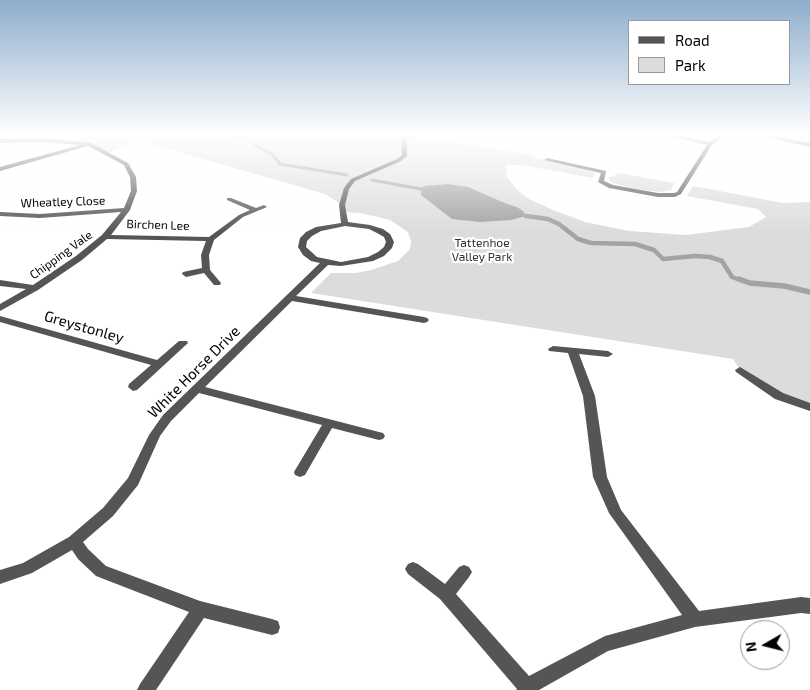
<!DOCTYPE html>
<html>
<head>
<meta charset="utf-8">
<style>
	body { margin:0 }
	#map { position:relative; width:810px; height:690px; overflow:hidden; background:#fff; font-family:"Exo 2",sans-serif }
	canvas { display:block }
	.legend { position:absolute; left:628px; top:20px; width:162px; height:65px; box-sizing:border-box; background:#fff; border:1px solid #999; margin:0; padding:6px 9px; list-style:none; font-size:15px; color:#000 }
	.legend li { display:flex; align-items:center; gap:10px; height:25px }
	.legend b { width:25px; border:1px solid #999 }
	.north { position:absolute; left:740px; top:620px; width:50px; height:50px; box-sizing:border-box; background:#fff; border:1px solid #999; border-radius:50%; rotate:262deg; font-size:14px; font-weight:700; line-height:20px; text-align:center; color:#000 }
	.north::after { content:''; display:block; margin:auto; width:18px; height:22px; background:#000; clip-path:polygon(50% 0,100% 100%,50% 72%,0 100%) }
</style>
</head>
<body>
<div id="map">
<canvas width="810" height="690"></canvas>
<ul class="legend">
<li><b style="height:6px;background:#555"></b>Road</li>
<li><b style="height:14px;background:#dcdcdc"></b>Park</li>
</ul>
<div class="north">N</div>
</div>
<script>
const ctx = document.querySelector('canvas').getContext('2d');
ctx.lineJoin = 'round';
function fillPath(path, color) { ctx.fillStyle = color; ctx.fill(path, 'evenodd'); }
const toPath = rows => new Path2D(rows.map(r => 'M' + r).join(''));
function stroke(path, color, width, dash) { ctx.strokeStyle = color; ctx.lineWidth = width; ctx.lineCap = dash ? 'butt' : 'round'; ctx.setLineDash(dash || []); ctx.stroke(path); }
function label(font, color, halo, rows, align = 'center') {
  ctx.font = font + ' "Exo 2",sans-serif'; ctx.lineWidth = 4.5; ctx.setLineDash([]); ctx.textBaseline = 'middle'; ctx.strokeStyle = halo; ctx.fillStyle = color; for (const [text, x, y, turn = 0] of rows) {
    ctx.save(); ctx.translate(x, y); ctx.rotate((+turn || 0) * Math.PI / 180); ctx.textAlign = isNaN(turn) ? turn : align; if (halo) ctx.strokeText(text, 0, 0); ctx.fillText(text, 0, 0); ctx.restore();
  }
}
fillPath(toPath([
	[92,135,415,135,536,156,534,158,587,169,595,173,593,178,522,165,507,165,506,175,516,189,529,199,553,210,585,222,629,231,686,235,749,227,766,217,758,209,687,196,693,186,783,203,810,202,810,407,797,404,740,370,733,359,311,293,331,273,356,273,371,270,398,261,410,249,411,241,408,232,390,220,378,217,360,213,343,212,342,205,325,194,137,140,108,153,89,144,68,142],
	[620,173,674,183,671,190,659,192,637,189,612,183,608,178]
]), '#dcdcdc');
fillPath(toPath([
	[448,184,468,187,507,204,517,207,523,211,526,216,511,220,480,222,452,219,421,195,421,189,424,186]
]), '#a3a3a3');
stroke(toPath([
	[232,135,239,136,273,155,280,164,347,175],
	[372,180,421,189]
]), '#a3a3a3', 3);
stroke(toPath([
	[526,216,548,219,559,224,578,239,591,243,635,244,654,250,663,259,695,256,710,257,722,261,732,277,743,281]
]), '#a3a3a3', 4.5);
stroke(toPath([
	[739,279,750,283,784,286,810,292]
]), '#a3a3a3', 5.5);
fillPath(toPath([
	[405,135,411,135,407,139,407,156,401,161,355,181,349,189,345,205,348,222,370,225,383,229,390,234,394,242,392,248,384,256,373,261,341,266,328,265,296,296,424,317,427,318,429,320,427,322,424,323,292,301,205,387,379,432,383,433,385,436,383,439,379,440,332,428,305,475,300,477,295,475,294,472,322,425,199,393,171,421,160,436,138,485,113,516,83,542,88,549,106,566,200,601,272,619,278,621,280,627,278,633,272,635,204,618,156,690,137,690,140,684,189,612,96,576,78,559,72,550,32,573,0,584,0,570,23,563,69,537,103,508,128,478,149,435,163,415,320,263,311,261,303,255,298,247,300,238,306,232,316,227,341,223,339,205,344,188,351,179,397,159,402,155,401,139,405,135],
	[345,226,369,229,377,233,384,237,386,242,384,247,378,252,368,257,341,262,317,257,306,247,307,241,312,236,321,231,345,226],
	[485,135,494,135,492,137,485,135],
	[667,135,677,135,709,142,719,135,725,135,712,145,681,194,675,197,658,197,609,188,598,182,601,173,544,160,547,158,606,171,604,181,613,185,658,193,674,193,677,192,707,145,667,135],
	[756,135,767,135,810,143,810,147,756,135],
	[43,138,91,143,128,163,136,177,137,191,130,210,111,235,209,237,239,215,250,210,227,200,227,198,231,198,256,208,264,205,267,207,243,217,214,240,209,255,210,270,221,283,220,285,214,285,204,273,186,277,182,274,183,272,202,268,201,255,206,241,107,239,82,260,38,290,0,311,0,304,26,289,0,286,0,280,33,285,76,256,102,235,121,212,40,218,0,216,0,212,40,214,124,208,131,191,130,177,124,165,88,146,0,171,0,167,80,145,43,142,0,143,0,139,43,138],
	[0,316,157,360,179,341,187,341,188,343,137,390,133,391,128,387,129,384,151,365,0,322,0,316],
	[553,346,608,351,613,354,608,357,579,354,595,396,607,477,621,510,699,611,801,597,810,598,810,614,801,613,695,627,608,651,539,690,516,690,517,689,440,599,408,574,405,569,408,564,413,562,418,564,445,584,459,567,464,565,469,567,472,572,469,577,456,594,529,676,605,636,682,615,609,513,593,477,583,396,568,353,549,351,548,349,553,346],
	[740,367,783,393,810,403,810,411,775,399,736,372,735,370,740,367]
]), '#555');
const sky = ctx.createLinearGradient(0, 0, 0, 232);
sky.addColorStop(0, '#8cadcc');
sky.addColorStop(0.58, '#fff');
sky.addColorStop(1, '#ffffff00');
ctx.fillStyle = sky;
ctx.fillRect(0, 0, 810, 232);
label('12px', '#000', '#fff', [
	["Wheatley Close",63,202,-2],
	["Birchen Lee",158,225,2],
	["Chipping Vale",61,255,-36]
]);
label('12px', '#333', '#fff', [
	["Tattenhoe",482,243],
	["Valley Park",482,257]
]);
label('15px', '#000', '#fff', [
	["Greystonley",84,327,16],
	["White Horse Drive",194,372,-45]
]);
</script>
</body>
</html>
